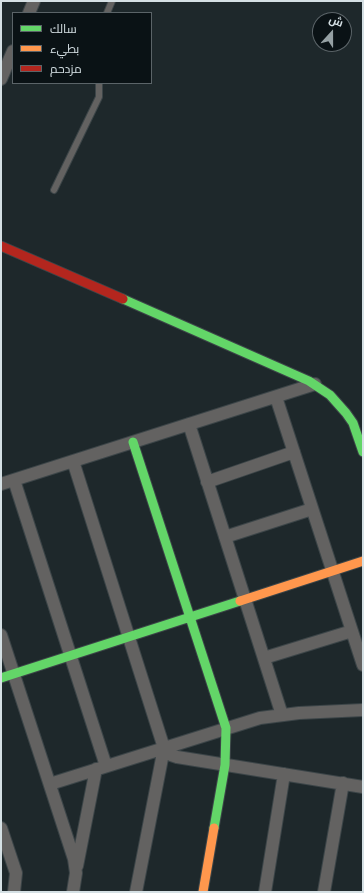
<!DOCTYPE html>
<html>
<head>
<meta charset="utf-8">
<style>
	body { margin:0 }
	#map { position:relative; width:364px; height:893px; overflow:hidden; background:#1e282b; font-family:"Source Serif 4",Cairo,serif }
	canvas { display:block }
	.frame { position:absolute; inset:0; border:2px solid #d5e0e4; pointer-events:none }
	.legend { position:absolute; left:12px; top:12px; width:140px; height:72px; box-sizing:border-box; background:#0a1215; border:1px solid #5b6468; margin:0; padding:5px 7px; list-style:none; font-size:12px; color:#d5e0e4 }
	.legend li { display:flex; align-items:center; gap:8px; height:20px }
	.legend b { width:20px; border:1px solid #5b6468 }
	.north { position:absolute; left:312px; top:12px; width:40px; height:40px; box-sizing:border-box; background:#0a1215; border:1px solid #5b6468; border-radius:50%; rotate:21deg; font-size:11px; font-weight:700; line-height:16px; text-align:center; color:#d5e0e4 }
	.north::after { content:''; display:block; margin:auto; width:14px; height:18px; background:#95a0a3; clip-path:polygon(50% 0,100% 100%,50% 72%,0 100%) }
</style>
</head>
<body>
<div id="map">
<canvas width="364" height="893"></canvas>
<div class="frame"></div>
<ul class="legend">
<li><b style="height:5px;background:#63d668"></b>سالك</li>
<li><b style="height:5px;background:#ff974d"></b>بطيء</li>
<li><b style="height:5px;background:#b3261e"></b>مزدحم</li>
</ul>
<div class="north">ش</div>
</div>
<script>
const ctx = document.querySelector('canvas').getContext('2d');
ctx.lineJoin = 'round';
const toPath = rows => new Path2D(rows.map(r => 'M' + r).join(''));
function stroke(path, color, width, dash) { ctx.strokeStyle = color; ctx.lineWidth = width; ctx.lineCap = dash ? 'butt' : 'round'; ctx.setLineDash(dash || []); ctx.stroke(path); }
const lane = toPath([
	[107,13,112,1],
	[54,190,99,97,99,83]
]);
const street = toPath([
	[29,13,34,1],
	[1,79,13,51],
	[276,397,363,665],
	[189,424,282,715],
	[73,461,164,748,136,892],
	[14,480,106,766],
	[207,482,294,452],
	[1,484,315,384],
	[225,537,312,509],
	[1,635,74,859,76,873,73,892],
	[264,658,352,631],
	[164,748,171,755,177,757,363,787],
	[50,784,260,718,299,713,363,710],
	[1,828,16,873,14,892],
	[77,866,96,769],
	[265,892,284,774],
	[324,892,343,783]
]);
const fast = toPath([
	[123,299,309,381,330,395,346,413,353,423,363,452],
	[133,442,226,728,225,765,214,828],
	[1,678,240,601]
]);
const slow = toPath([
	[240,601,363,561],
	[203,892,214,828]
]);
const jam = toPath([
	[1,246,123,299]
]);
stroke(lane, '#3c4548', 8);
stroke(street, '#3c4548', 14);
stroke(fast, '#3c4548', 11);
stroke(slow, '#3c4548', 11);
stroke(jam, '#3c4548', 11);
stroke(lane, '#636261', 6);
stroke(street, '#636261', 12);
stroke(fast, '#63d668', 9);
stroke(slow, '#ff974d', 9);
stroke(jam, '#b3261e', 9);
</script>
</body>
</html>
